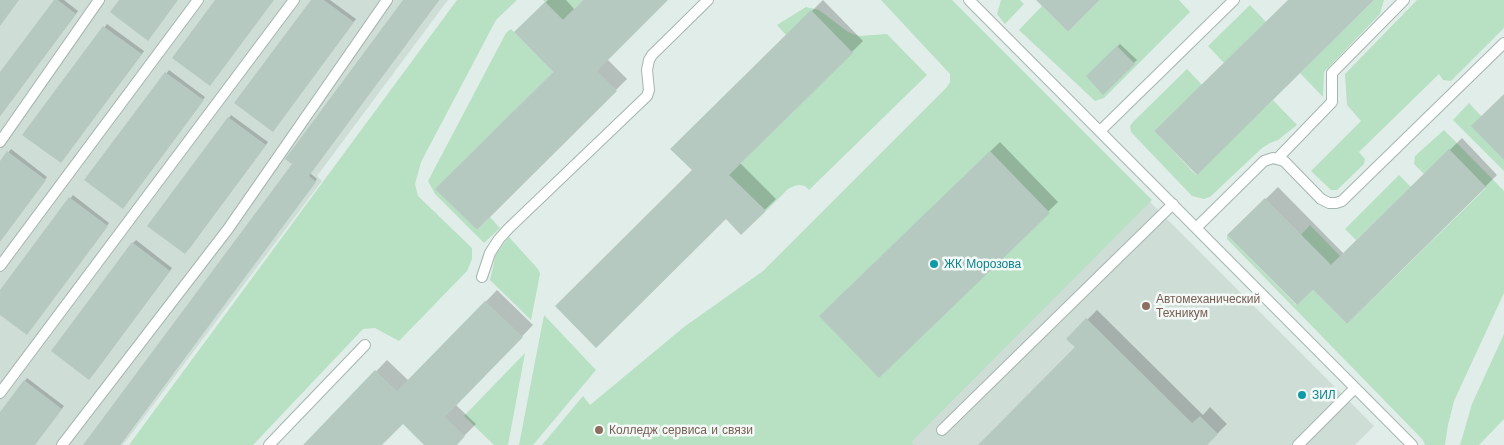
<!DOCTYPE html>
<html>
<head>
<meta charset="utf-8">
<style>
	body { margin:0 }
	canvas { display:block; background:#e1ede8 }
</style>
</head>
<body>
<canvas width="1504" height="445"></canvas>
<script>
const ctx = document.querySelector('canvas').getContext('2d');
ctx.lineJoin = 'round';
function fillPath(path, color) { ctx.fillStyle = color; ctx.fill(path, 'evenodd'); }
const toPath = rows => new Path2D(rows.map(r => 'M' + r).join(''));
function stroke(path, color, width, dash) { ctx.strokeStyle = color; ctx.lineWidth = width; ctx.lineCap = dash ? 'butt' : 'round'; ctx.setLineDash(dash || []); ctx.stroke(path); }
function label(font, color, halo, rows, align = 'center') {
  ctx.font = font + ' "Work Sans",sans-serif'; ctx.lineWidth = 5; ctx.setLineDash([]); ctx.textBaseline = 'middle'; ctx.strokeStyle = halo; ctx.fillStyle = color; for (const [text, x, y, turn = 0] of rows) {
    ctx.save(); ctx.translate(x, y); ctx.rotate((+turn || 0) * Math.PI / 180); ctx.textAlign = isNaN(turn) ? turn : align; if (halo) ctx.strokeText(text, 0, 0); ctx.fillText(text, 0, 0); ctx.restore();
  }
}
fillPath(toPath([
	[0,0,448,0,317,176,322,181,123,445,0,445],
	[1146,198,1374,426,1355,445,906,445]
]), '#cfddd7');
fillPath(toPath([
	[457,0,517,0,496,20,421,162,415,184,418,196,472,248,472,259,467,271,399,341,375,328,363,329,253,445,129,445],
	[543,0,583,0,563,20],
	[881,0,952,0,1152,200,911,442,914,445,542,445,583,396,590,405,684,327,763,271,947,87,950,82,950,74],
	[1001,0,1020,0,1024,4,1005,24,997,14],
	[1100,0,1179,0,1190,12,1104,98,1095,101,1019,30,1042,6,1068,32],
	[1374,0,1384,0,1380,14,1324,72,1323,97,1300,73],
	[1417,0,1504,0,1504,28,1451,81,1443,80,1439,74,1359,152,1365,159,1364,164,1337,190,1331,190,1311,171,1361,121,1347,105,1345,74],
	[1250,5,1266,22,1224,63,1208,46],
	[806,7,819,10,848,32,859,36,887,34,927,75,809,190,805,186,799,185,794,186,788,189,766,211,729,175,852,53,786,35,777,25],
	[511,29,553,72,436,189,477,230,490,217,500,228,484,243,435,194,428,181,506,33],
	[1187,69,1202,85,1154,131,1196,175,1273,100,1297,125,1278,140,1270,143,1262,148,1210,197,1204,199,1192,196,1131,132,1130,126,1133,122],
	[1469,103,1481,116,1504,160,1504,171,1453,120],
	[1444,130,1504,191,1504,293,1454,401,1448,425,1445,445,1425,445,1423,440,1227,239,1227,235,1296,305,1313,290,1347,324,1486,188,1424,174,1414,164,1415,156],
	[1399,175,1411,187,1356,240,1345,229],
	[1310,225,1340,256,1331,265,1301,235],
	[509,237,538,269,540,274,531,320,490,280,496,254],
	[544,315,596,370,533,445,519,445],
	[1504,334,1504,419,1479,445,1460,445,1472,404],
	[525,353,508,445,494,445,464,416]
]), '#b7e1c2');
fillPath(toPath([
	[55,0,64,0,78,11,0,116,0,74],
	[312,0,330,0,356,19,275,127],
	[405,0,439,0,310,173,317,179,120,445,85,445,294,164],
	[548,0,566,0,575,10,585,0,666,0,607,59,627,79,477,228,555,72,516,32],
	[823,0,863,41,740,163,776,199,741,233,694,170,672,149],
	[107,24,144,51,63,159,24,135],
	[1120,44,1137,60,1103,93,1087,76],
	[169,70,205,97,125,205,86,180],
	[231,115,268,142,188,250,229,118],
	[1462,138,1497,175,1347,323,1313,288,1229,235,1278,187,1344,254],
	[1000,142,1058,202,879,376,821,316],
	[11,149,47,177,0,241,0,163],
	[73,195,109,223,29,330,0,313,0,292],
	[136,240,172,268,92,376,133,243],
	[497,290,533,325,456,405,476,424,455,445,426,445,403,422,381,445,305,445,387,360,409,381],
	[1097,310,1203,415,1210,407,1227,424,1206,445,980,445,1076,347,1068,339],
	[27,378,64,406,34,445,0,445,0,414]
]), '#0003');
fillPath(toPath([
	[0,0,19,0,0,26],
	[54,0,58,0,76,14,0,116,0,72],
	[119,0,178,0,148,41,110,12],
	[215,0,274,0,210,86,172,58],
	[311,0,324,0,354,22,273,132,234,103],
	[403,0,439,0,309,176,316,182,120,445,83,445,292,164,285,159],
	[583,0,668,0,597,71,617,91,477,230,435,189,553,72,514,32,545,2,563,20],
	[1036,0,1100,0,1068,32],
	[1288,0,1374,0,1197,175,1154,131],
	[811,10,853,53,729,175,766,211,741,235,726,219,596,348,555,306,692,170,670,149],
	[103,26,142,54,61,163,22,135],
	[1117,46,1135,64,1103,95,1086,76],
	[165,72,204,100,123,209,84,180],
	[1504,94,1504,160,1471,126],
	[228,117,266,145,185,254,147,226],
	[1449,149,1486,187,1347,324,1313,290,1297,305,1227,235,1265,198,1331,265],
	[7,151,46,180,0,242,0,161],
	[990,151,1050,213,879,378,819,316],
	[69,197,108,226,27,335,0,315,0,290],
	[132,242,170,271,89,380,51,351],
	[485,301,523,337,445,417,465,436,457,445,424,445,403,424,382,445,303,445,375,370,397,391],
	[1086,318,1192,423,1200,416,1218,434,1207,445,978,445,1075,347,1066,339],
	[24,380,62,409,35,445,0,445,0,412]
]), '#b6c9c1');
const service = toPath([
	[969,0,1412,445],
	[1100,131,1234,0],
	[0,142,99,0],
	[1278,158,1332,102,1332,73,1404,0],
	[1196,228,1264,161,1273,158,1284,161,1321,199,1329,203,1336,203,1342,201,1504,43],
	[0,266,198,0],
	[482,277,490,253,499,239,509,228,647,96,649,90,647,70,649,60,652,55,708,0],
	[0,393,294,0],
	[942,430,1173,204],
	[62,445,228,229,387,0],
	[269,445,365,345],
	[1298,445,1355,388]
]);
stroke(service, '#a3b6af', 12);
stroke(service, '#fff', 10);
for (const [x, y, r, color] of [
	[934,264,5,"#0f9aa8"],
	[1146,306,5,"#8d6e63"],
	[1302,395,5,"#0f9aa8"],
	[599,430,5,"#8d6e63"]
]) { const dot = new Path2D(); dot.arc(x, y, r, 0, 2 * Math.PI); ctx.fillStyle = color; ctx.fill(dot); stroke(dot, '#f2f9f6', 2); }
label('12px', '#0d838f', '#f2f9f6', [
	["ЖК Морозова",944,264],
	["ЗИЛ",1312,395]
], 'left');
label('12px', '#785e54', '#f2f9f6', [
	["Автомеханический",1156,299],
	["Техникум",1156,313],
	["Колледж сервиса и связи",609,430]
], 'left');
</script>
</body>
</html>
